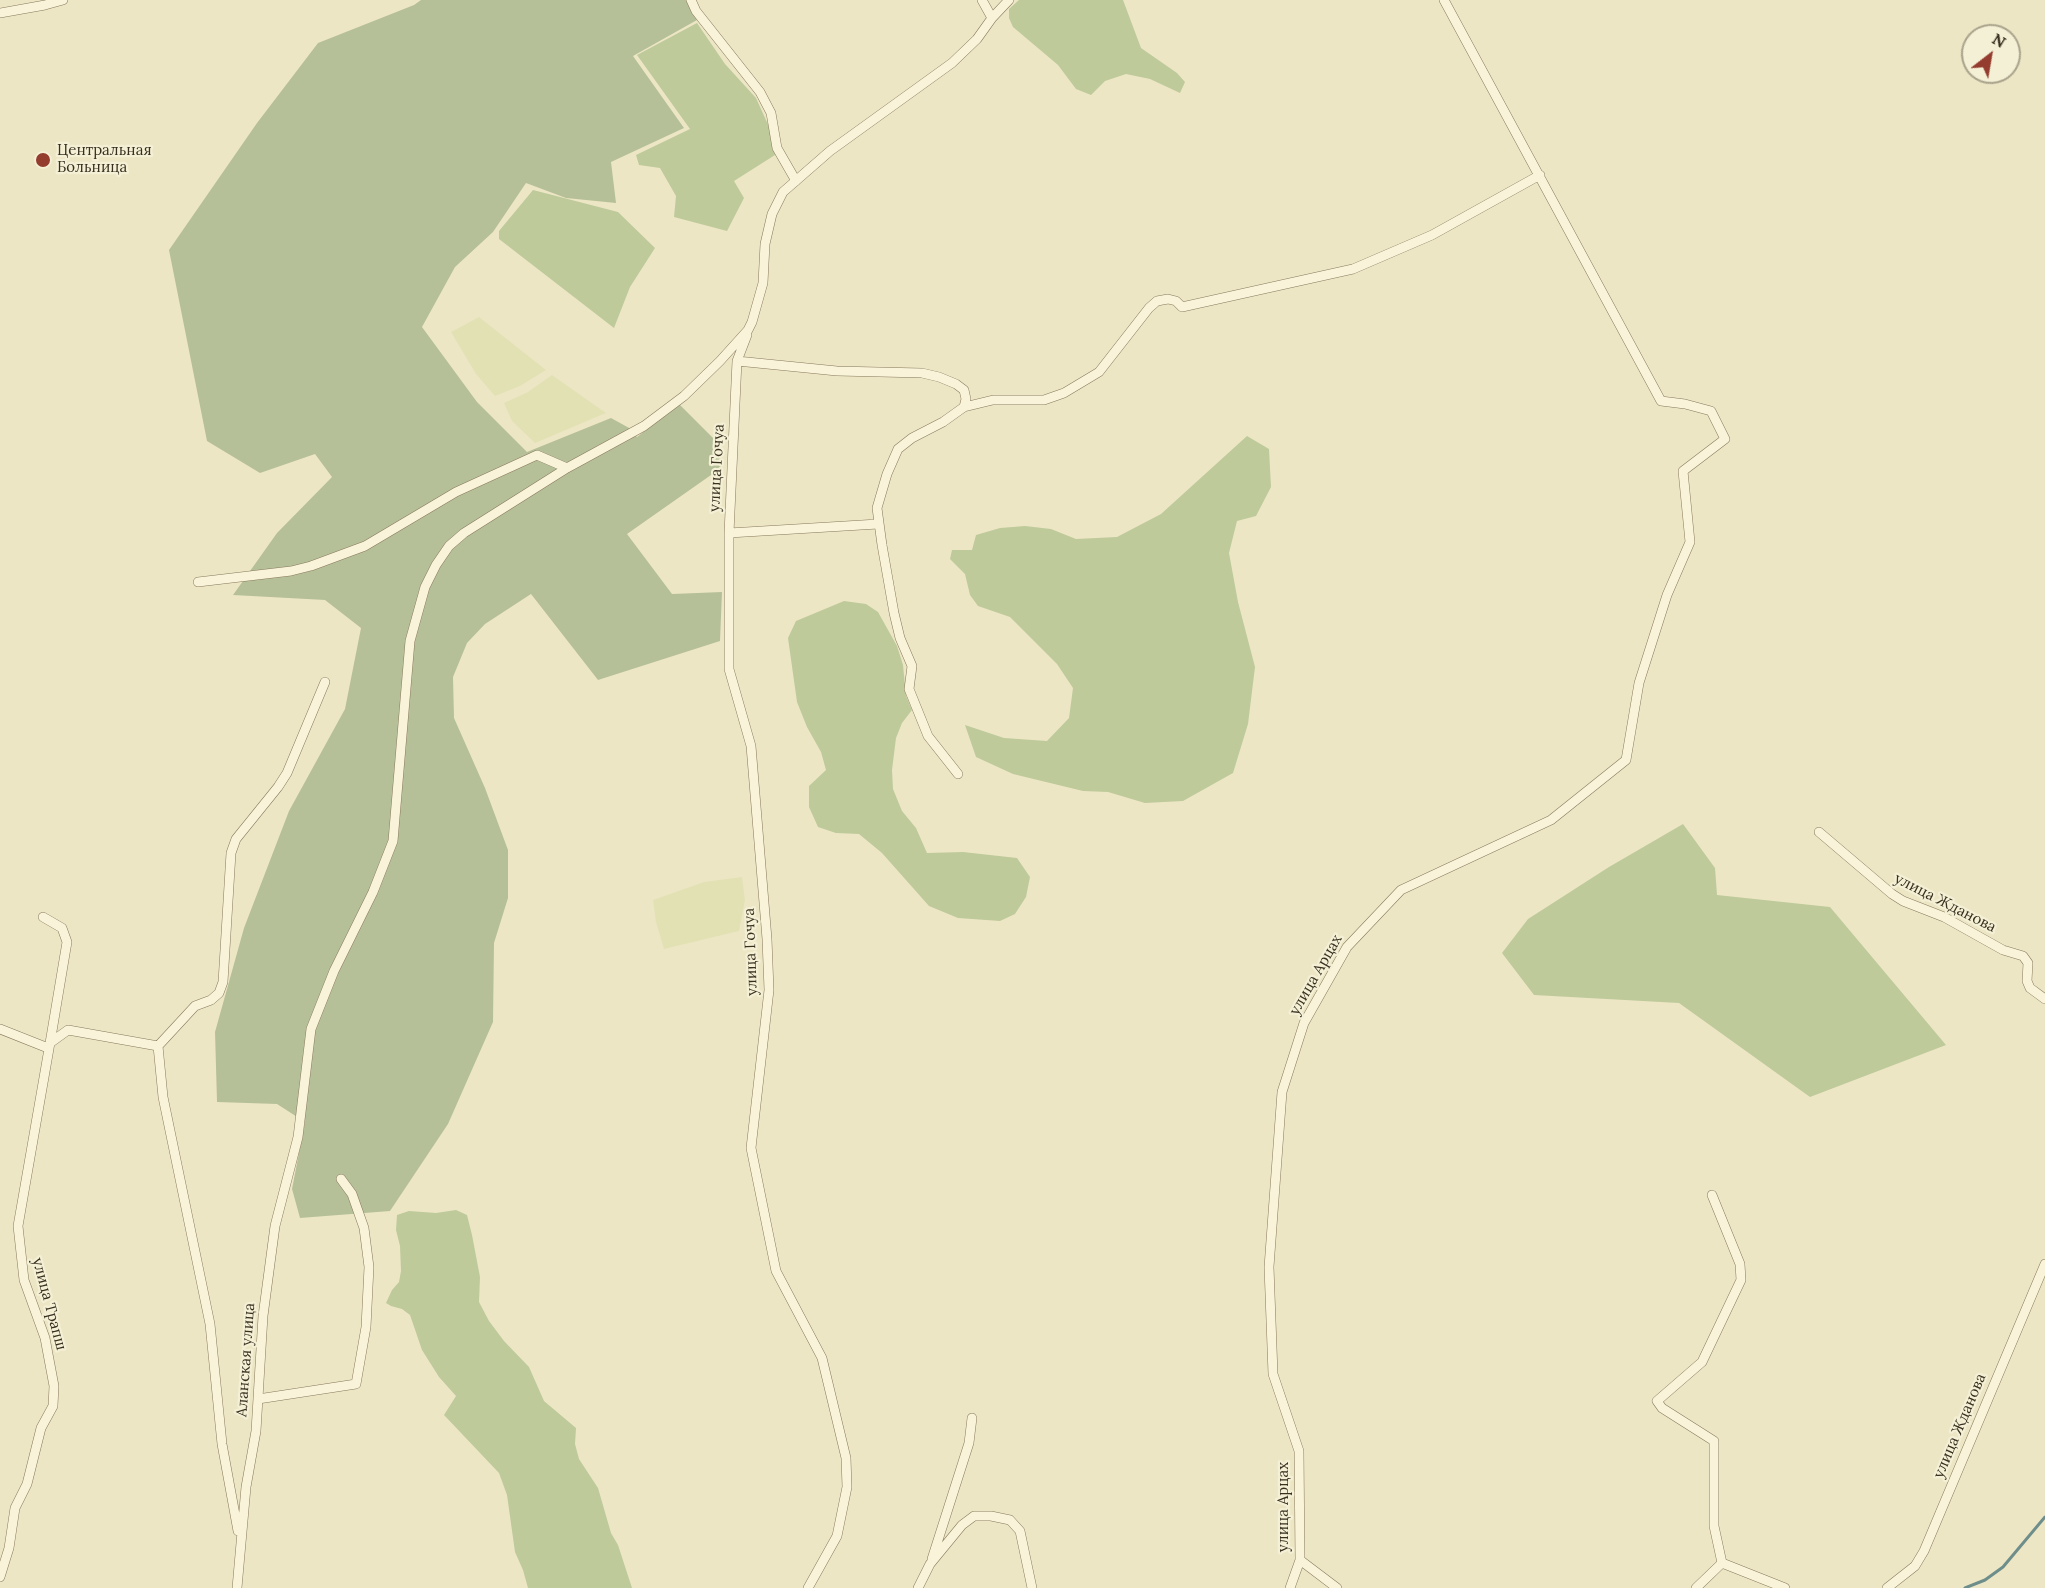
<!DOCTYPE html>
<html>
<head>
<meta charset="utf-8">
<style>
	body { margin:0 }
	#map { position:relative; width:2045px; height:1588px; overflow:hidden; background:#ede6c5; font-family:Lora,serif }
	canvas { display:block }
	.north { position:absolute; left:1961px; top:24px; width:60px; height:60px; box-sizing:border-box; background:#f4f0d5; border:2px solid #a9a38c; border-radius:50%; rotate:31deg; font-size:16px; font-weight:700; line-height:24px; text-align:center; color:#382f1f }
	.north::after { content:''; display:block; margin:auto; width:21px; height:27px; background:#943c2e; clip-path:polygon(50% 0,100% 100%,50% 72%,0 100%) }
</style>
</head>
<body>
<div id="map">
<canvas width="2045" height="1588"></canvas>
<div class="north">N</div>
</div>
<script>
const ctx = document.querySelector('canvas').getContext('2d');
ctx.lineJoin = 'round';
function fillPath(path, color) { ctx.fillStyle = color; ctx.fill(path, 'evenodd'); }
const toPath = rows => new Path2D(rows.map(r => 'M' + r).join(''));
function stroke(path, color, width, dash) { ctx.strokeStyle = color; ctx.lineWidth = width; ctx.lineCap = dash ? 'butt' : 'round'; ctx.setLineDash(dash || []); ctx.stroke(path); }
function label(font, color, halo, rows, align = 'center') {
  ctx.font = font + ' Lora,serif'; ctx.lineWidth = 4.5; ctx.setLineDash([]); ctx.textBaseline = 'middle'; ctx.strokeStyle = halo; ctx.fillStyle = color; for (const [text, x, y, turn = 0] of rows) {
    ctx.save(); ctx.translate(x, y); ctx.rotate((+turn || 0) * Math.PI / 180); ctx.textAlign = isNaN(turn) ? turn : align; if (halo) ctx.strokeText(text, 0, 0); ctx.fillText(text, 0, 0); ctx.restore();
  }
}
fillPath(toPath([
	[479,317,546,370,520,386,495,396,476,374,451,332],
	[552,375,606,413,535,443,512,421,504,403,528,392],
	[742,877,745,900,739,931,664,949,656,922,653,900,704,882]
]), '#e2e1b3');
fillPath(toPath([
	[1019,0,1123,0,1141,48,1177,73,1185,82,1180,93,1150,79,1126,74,1105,81,1091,95,1076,89,1058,65,1013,27,1009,18,1009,9],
	[697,23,725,64,756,98,770,129,775,155,734,181,744,198,727,231,674,217,676,196,660,168,639,165,636,155,690,129,637,55],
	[533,190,618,212,655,248,630,287,614,328,499,239,499,231],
	[1247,436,1269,449,1271,487,1256,516,1237,521,1229,553,1238,602,1255,667,1248,724,1233,773,1183,801,1145,803,1108,792,1083,791,1013,774,976,757,965,725,1004,738,1047,741,1069,718,1073,688,1057,664,1010,617,978,606,970,595,965,574,950,559,952,550,972,550,976,535,1000,528,1025,526,1051,529,1076,539,1117,537,1161,514],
	[844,601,866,604,878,612,897,646,903,665,906,696,912,710,902,723,896,738,892,770,893,789,902,811,916,828,927,853,963,852,1017,858,1030,877,1026,897,1015,914,1000,921,958,918,929,906,882,853,859,834,836,833,818,827,809,807,809,786,826,770,821,752,807,727,797,702,788,638,796,621],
	[1683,824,1715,868,1717,895,1830,907,1946,1045,1810,1097,1679,1003,1534,995,1502,953,1528,919,1609,867],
	[456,1210,467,1215,472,1235,480,1277,479,1302,489,1321,504,1341,529,1367,544,1401,576,1428,575,1444,579,1459,598,1488,611,1533,618,1545,632,1588,528,1588,523,1570,515,1552,507,1495,499,1473,444,1415,456,1396,439,1377,422,1350,410,1315,402,1309,391,1306,386,1303,392,1290,399,1282,401,1271,400,1246,396,1230,397,1215,409,1211,436,1213]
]), '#beca9a');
fillPath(toPath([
	[421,0,686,0,697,20,633,56,684,128,611,162,616,203,566,198,526,183,493,232,455,267,422,327,477,402,527,452,611,418,631,429,637,437,679,404,719,444,721,468,627,534,672,594,722,592,720,641,598,680,531,594,485,624,467,643,453,677,454,718,485,788,508,850,508,898,494,943,493,1022,448,1124,390,1211,300,1218,292,1189,305,1122,277,1104,217,1102,215,1032,244,928,289,811,345,709,361,628,325,600,233,595,277,533,332,477,315,454,260,473,207,441,169,250,257,123,318,43,414,5]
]), '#b6c098');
stroke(toPath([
	[1965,1588,1985,1580,2003,1567,2045,1517]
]), '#6e8e8b', 3);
const minor = toPath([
	[691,0,696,11,760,92,771,113,777,148,796,181],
	[982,0,992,18],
	[0,13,45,5,63,0],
	[747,335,737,361,729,533,729,669,751,746,767,939,769,990,751,1148,776,1271,822,1358,846,1458,847,1487,837,1536,808,1588],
	[737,361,837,371,922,373,939,377,956,384,964,390,966,399,964,407,943,422,912,438,898,449,887,474,877,508,882,545,894,613,900,638,912,666,909,689,928,736,958,774],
	[964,407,993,400,1044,400,1064,393,1099,372,1149,308,1157,301,1168,299,1176,301,1182,307,1353,269,1432,235,1540,175],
	[729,533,878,524],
	[198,582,291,571,311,566,365,546,456,492,537,455,567,468],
	[1819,832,1892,894,1903,901,1944,917,2003,950,2023,956,2028,963,2027,981,2030,988,2045,999],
	[43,917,62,928,67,942,50,1043],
	[0,1029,48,1048],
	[1712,1195,1740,1264,1741,1280,1702,1362,1657,1401,1662,1408,1714,1441,1714,1526,1722,1563],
	[258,1399,356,1384,366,1327,369,1267,364,1228,352,1194,341,1179],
	[238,1531,222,1444,210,1324,163,1097,158,1046,195,1006,211,1000,219,993,223,982,231,853,236,839,278,787,287,773,325,682],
	[932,1559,969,1443,972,1418],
	[1300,1560,1337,1588],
	[1722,1563,1785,1588],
	[0,1577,9,1548,15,1508,27,1484,41,1428,53,1406,54,1386,45,1338,24,1280,18,1226,50,1043,68,1030,158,1046],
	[237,1588,246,1487,256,1431,263,1316,275,1226,298,1137,311,1029,334,971,373,892,393,841,410,641,425,587,436,565,449,546,464,533,567,468,644,426,684,396,720,361,748,330,752,322,763,283,765,244,772,214,783,192,830,151,952,63,977,39,992,18,1009,0],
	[918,1588,930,1564,962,1525,974,1516,991,1516,1010,1520,1020,1531,1032,1588],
	[1290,1588,1300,1560,1299,1451,1273,1374,1269,1267,1282,1092,1304,1023,1347,947,1401,890,1551,820,1626,760,1639,683,1667,595,1690,542,1683,471,1725,439,1711,411,1685,404,1661,401,1444,0],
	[1696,1588,1722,1563],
	[1887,1588,1915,1566,1924,1551,2045,1264]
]);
stroke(minor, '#87795c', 10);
stroke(minor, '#f8f3d9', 9);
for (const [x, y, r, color] of [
	[43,160,8,"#943c2e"]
]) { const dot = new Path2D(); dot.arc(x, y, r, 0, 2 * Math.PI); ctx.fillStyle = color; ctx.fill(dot); stroke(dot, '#f4f0d5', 2); }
label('15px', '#382f1f', '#f4f0d5', [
	["Центральная",57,151],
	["Больница",57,168]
], 'left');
label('15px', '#382f1f', '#f4f0d5', [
	["улица Гочуа",717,468,-87],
	["улица Жданова",1945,903,27],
	["улица Гочуа",751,952,-92],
	["улица Арцах",1316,975,-60],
	["улица Трапш",49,1304,75],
	["Аланская улица",246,1360,-86],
	["улица Жданова",1960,1426,-67],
	["улица Арцах",1284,1507,-90]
]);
</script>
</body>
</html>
